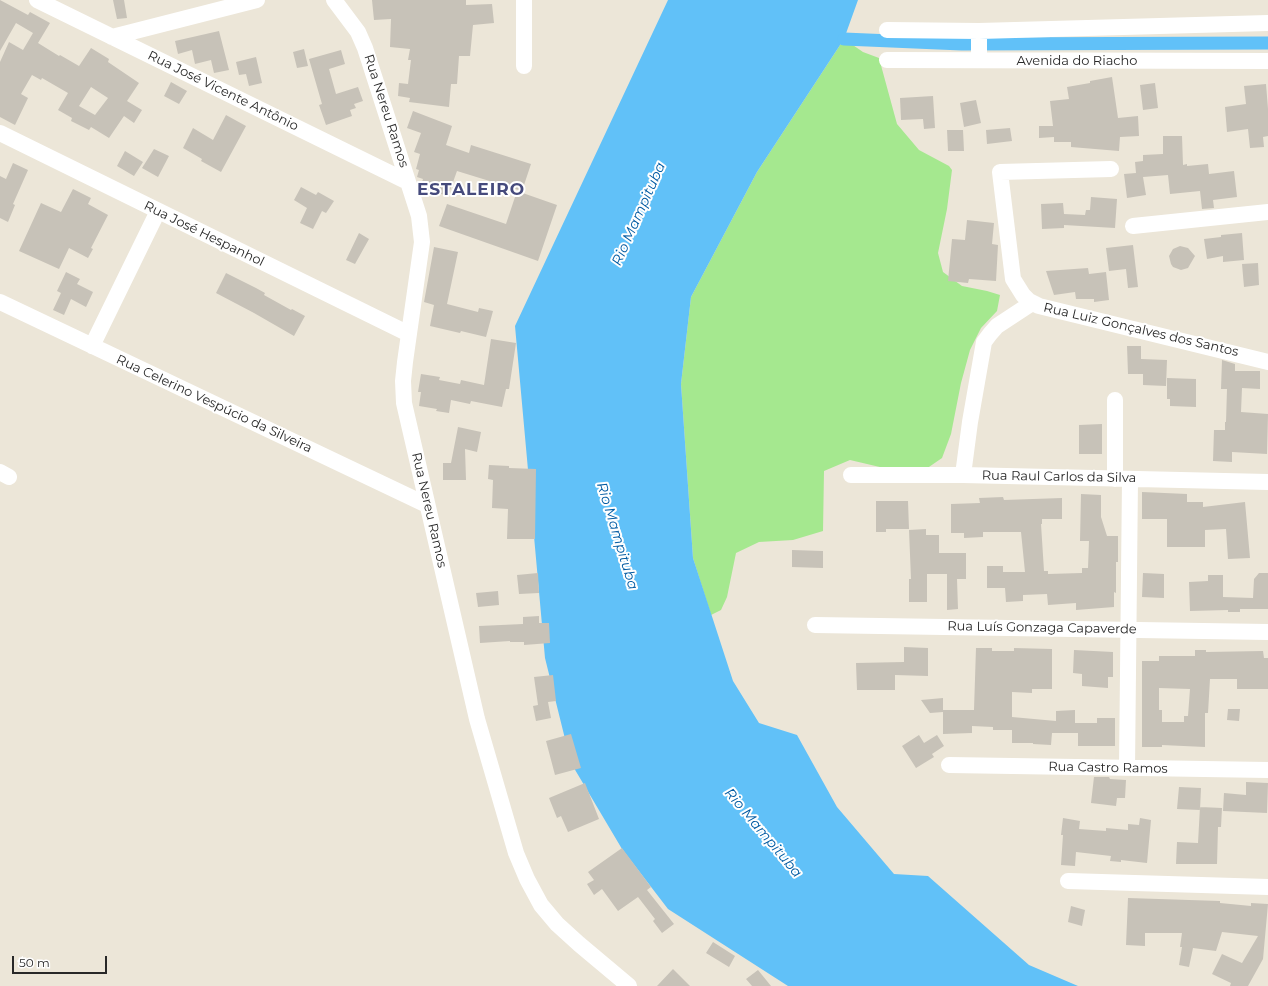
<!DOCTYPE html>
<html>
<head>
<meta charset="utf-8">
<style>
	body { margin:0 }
	#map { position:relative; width:1268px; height:986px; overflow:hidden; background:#ece6d8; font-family:Montserrat,sans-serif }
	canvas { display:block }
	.scale { position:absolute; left:12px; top:956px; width:95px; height:18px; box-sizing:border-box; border:2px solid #282828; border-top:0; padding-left:5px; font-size:12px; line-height:14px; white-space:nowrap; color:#282828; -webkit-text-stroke:3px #fff; paint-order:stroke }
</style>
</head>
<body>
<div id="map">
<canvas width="1268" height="986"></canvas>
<div class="scale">50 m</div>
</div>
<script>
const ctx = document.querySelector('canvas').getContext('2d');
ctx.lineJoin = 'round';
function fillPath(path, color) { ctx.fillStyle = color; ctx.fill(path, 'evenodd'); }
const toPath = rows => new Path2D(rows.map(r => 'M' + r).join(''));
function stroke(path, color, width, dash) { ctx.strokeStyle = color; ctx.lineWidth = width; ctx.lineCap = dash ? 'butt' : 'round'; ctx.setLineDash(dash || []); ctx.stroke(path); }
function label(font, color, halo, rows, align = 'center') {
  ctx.font = font + ' Montserrat,sans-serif'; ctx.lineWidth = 4; ctx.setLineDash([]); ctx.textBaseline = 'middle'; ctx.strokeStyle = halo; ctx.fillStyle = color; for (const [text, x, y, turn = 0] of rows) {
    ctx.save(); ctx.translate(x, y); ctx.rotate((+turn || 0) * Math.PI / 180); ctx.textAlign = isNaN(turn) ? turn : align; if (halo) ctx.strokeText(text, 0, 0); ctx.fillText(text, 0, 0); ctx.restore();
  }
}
fillPath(toPath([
	[844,39,863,52,879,58,897,124,919,150,949,166,952,170,947,209,938,253,943,272,962,286,987,291,1000,295,997,311,981,328,970,350,961,383,951,434,942,458,926,469,884,468,850,460,824,471,823,531,793,540,759,542,736,553,727,597,721,610,711,615,693,558,681,384,691,297,757,172]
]), '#a5e88f');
fillPath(toPath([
	[668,0,858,0,844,39,757,172,691,297,681,384,693,558,733,681,759,723,797,735,837,807,894,874,928,876,1029,965,1078,986,788,986,668,909,622,849,571,763,545,658,515,326]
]), '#61c1f8');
stroke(toPath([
	[844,39,962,44,1268,43]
]), '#61c1f8', 13);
fillPath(toPath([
	[0,0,28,15,30,12,50,23,38,43,59,56,60,55,79,66,91,48,109,59,108,62,139,83,127,101,142,110,134,123,124,116,109,138,91,127,89,130,71,121,72,118,58,110,68,93,42,78,41,80,32,75,21,94,28,98,15,125,0,117,0,62,9,42,23,50,33,33,16,23,0,51],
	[91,87,108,98,95,115,79,106],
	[113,0,124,0,127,18,117,19],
	[372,0,466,0,466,5,492,4,494,23,473,25,470,56,459,56,457,84,451,84,449,107,409,102,410,98,398,96,399,83,408,84,411,60,408,60,410,49,390,47,391,19,374,20],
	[219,31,229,70,214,73,211,60,195,64,192,50,178,54,175,41],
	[304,49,308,66,297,68,293,52],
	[341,50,345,64,329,69,336,94,358,87,363,101,354,104,356,108,350,110,352,116,326,125,319,105,322,104,309,59],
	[256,57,262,83,249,86,246,74,239,75,236,62],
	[1112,77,1118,118,1138,116,1139,136,1120,137,1119,151,1071,147,1071,142,1054,142,1054,137,1039,138,1039,126,1053,126,1050,101,1069,99,1067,87,1090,83,1090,81],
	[171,82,187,91,179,104,164,96],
	[1155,83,1158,108,1143,110,1140,85],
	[1266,84,1268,109,1268,136,1263,137,1264,147,1250,148,1248,129,1227,132,1225,107,1246,104,1244,86],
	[933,96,935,128,924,129,923,119,901,120,900,98],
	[976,100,981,123,964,127,960,103],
	[413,111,452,126,446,145,469,153,471,145,531,164,522,191,457,171,448,196,420,188,423,179,417,177,419,170,416,169,420,154,414,152,421,133,407,128],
	[226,115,246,126,221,172,201,161,202,159,183,148,193,128,213,140],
	[1010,128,1012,141,987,144,986,130],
	[947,130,963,130,964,151,948,151],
	[1163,136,1182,136,1183,165,1187,164,1187,166,1208,164,1209,174,1234,171,1237,197,1213,200,1214,208,1202,209,1200,191,1170,194,1168,175,1143,177,1146,195,1127,198,1124,174,1136,173,1135,162,1143,161,1143,155,1163,154],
	[154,149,169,156,158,177,142,168],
	[125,151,143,162,134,176,117,166],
	[13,163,28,170,13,204,15,205,8,222,0,218,0,176,6,179],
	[301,187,316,195,318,192,334,201,326,213,322,211,313,229,300,223,307,208,294,200],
	[73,189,91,198,88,204,108,215,91,248,93,249,88,258,69,248,59,269,19,251,41,203,61,212],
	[517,191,557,205,538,261,439,226,447,204,506,224],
	[1091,197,1117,199,1115,228,1064,225,1064,228,1042,229,1041,204,1063,203,1064,214,1085,215,1086,210,1090,210],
	[967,220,994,223,992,244,998,245,996,281,969,279,968,283,948,281,952,239,965,240],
	[359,233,369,239,355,264,346,260],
	[1242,233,1244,260,1223,262,1223,256,1207,259,1204,239,1221,237,1221,235],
	[1133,245,1138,287,1128,288,1126,269,1109,271,1106,248],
	[1180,246,1188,248,1195,256,1188,268,1181,270,1173,267,1171,264,1169,256,1173,249],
	[434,247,458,252,447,304,478,312,479,308,493,311,486,337,461,331,460,333,430,326,434,305,424,302],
	[1258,263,1259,285,1244,287,1242,264],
	[1088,268,1089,274,1106,272,1109,300,1094,302,1094,299,1076,299,1075,292,1054,295,1046,271],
	[66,272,80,279,77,284,93,292,86,307,71,299,64,315,53,310,61,293,57,291],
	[226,273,256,288,265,293,264,295,291,310,292,309,305,316,294,336,254,313,216,293],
	[491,339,516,343,509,389,506,389,502,407,471,401,470,404,451,400,449,413,436,411,437,409,419,406,421,392,418,392,421,374,440,377,439,380,460,384,461,380,484,385],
	[1127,346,1141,346,1141,359,1167,360,1166,386,1143,385,1143,374,1128,374],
	[1222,360,1235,364,1235,371,1260,371,1260,389,1242,388,1241,412,1268,414,1267,454,1232,452,1232,462,1213,461,1214,430,1225,430,1225,422,1226,422,1227,389,1221,389],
	[1167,378,1196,379,1196,407,1170,406,1170,399,1167,399],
	[1102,424,1102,454,1079,454,1079,425],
	[458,427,481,432,477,452,465,449,466,480,443,480,443,463,451,463],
	[489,465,509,466,509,468,536,469,535,539,507,539,508,509,492,508,493,480,488,479],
	[1142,492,1187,494,1187,502,1203,502,1203,507,1245,502,1250,558,1228,559,1226,529,1205,530,1205,547,1167,547,1167,519,1142,519],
	[1081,494,1101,495,1101,517,1107,536,1118,536,1118,562,1116,562,1116,593,1114,592,1114,607,1076,610,1076,603,1048,605,1047,594,1023,595,1023,601,1006,602,1005,588,987,588,987,566,1003,566,1003,572,1025,572,1021,532,983,532,983,537,964,538,964,533,951,533,951,504,980,503,979,498,1003,497,1004,500,1062,498,1062,519,1042,519,1042,524,1041,524,1044,571,1048,571,1048,574,1082,573,1082,568,1088,568,1089,541,1080,541],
	[876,501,908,501,909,529,886,529,886,532,876,532],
	[926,529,926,535,939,535,939,553,966,553,966,579,957,579,958,609,947,610,947,574,927,574,927,602,909,602,909,579,911,579,909,530],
	[792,550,823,551,823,568,792,567],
	[538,573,539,593,519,594,517,575],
	[1143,573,1164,574,1164,598,1142,597],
	[1259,573,1268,573,1268,609,1240,609,1240,612,1228,612,1228,610,1190,611,1189,582,1208,581,1208,575,1223,575,1223,597,1253,598,1254,579],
	[498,591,499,605,478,607,476,593],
	[539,616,539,623,549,623,550,643,524,645,524,642,510,642,510,641,480,643,479,626,523,624,523,617],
	[904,647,928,648,928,676,895,675,895,690,857,690,856,663,904,662],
	[976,648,992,648,992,651,1014,651,1014,648,1052,649,1052,689,1032,689,1032,693,1012,692,1012,717,1056,721,1056,711,1075,710,1075,723,1097,723,1097,718,1115,718,1115,746,1078,746,1078,733,1052,733,1051,745,1033,744,1033,743,1012,743,1012,730,993,730,993,727,972,726,972,733,943,734,943,712,930,713,921,700,943,698,943,710,974,710],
	[1074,650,1113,652,1113,677,1108,677,1108,688,1082,686,1082,674,1073,673],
	[1195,650,1206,650,1206,652,1263,651,1264,658,1268,658,1268,689,1237,689,1237,679,1210,679,1208,713,1205,713,1205,747,1162,745,1162,747,1142,747,1142,661,1159,661,1159,656,1195,656],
	[1159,688,1190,689,1188,716,1184,716,1184,722,1162,722,1162,710,1159,710],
	[553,675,556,701,548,702,551,718,536,721,533,706,538,705,534,677],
	[1228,709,1240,709,1239,721,1227,720],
	[571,734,581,768,555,775,546,741],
	[919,735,924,743,937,735,944,746,932,754,934,757,916,768,902,746],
	[1094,777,1109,777,1110,779,1126,780,1125,798,1117,798,1116,806,1091,803],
	[1246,782,1268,783,1267,813,1223,811,1224,793,1246,795],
	[585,783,599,819,568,832,561,816,557,818,549,798],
	[1179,787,1201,788,1200,810,1177,809],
	[1200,807,1222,808,1221,827,1218,827,1217,864,1176,864,1177,842,1198,843],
	[1063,818,1080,821,1079,829,1106,831,1106,828,1128,830,1128,824,1139,825,1140,818,1151,820,1147,863,1121,860,1121,862,1110,861,1111,856,1076,852,1075,866,1061,865,1063,835,1061,835],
	[622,848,651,887,647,890,674,924,662,933,653,921,655,919,638,897,618,911,602,889,594,895,587,884,594,880,588,872],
	[1128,898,1220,901,1220,903,1251,906,1251,903,1268,904,1263,959,1248,986,1230,986,1231,983,1212,974,1222,954,1242,963,1258,936,1222,932,1216,951,1193,948,1189,967,1179,965,1182,947,1180,947,1182,933,1145,933,1145,946,1126,945],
	[1071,906,1085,910,1082,926,1068,922],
	[713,942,735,956,729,967,706,953],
	[673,969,690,986,657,986],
	[758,970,771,986,752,986,746,979]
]), '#c7c2b8');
stroke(toPath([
	[37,0,408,182],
	[334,0,358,32,365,48,419,216,422,242,405,362,403,381,404,403,477,719,516,853,527,879,541,905,557,924,579,944,629,986],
	[887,30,979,31,1268,23],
	[112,37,257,0],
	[887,60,1268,61],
	[979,60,979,31],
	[524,66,524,0],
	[0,133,409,334],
	[1111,169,1000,172,1013,279,1023,295,1029,301,1039,306,1268,362],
	[1133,226,1268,212],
	[0,302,427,505],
	[92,346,158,211],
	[1115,400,1115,479],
	[0,472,9,477],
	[851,475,963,475,1268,482],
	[963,475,970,422,984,342,990,334,997,326,1032,303],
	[815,625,1268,632],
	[949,765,1268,770],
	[1127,768,1130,479],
	[1068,881,1268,887]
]), '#fff', 16);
label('13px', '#282828', '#fff', [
	["Avenida do Riacho",1077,61],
	["Rua José Vicente Antônio",223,91,26],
	["Rua Nereu Ramos",386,111,72],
	["Rua José Hespanhol",204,234,26],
	["Rua Luiz Gonçalves dos Santos",1141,330,13],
	["Rua Celerino Vespúcio da Silveira",214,404,25],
	["Rua Raul Carlos da Silva",1059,477,1],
	["Rua Nereu Ramos",429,510,77],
	["Rua Luís Gonzaga Capaverde",1042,628,1],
	["Rua Castro Ramos",1108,768,1]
]);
label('italic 14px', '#025ba2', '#fff', [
	["Rio Mampituba",639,214,-66],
	["Rio Mampituba",617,536,73],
	["Rio Mampituba",763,833,50]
]);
ctx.letterSpacing = '1px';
label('bold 17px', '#454a7c', '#fff', [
	["ESTALEIRO",471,190]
]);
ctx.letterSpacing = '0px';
</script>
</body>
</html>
